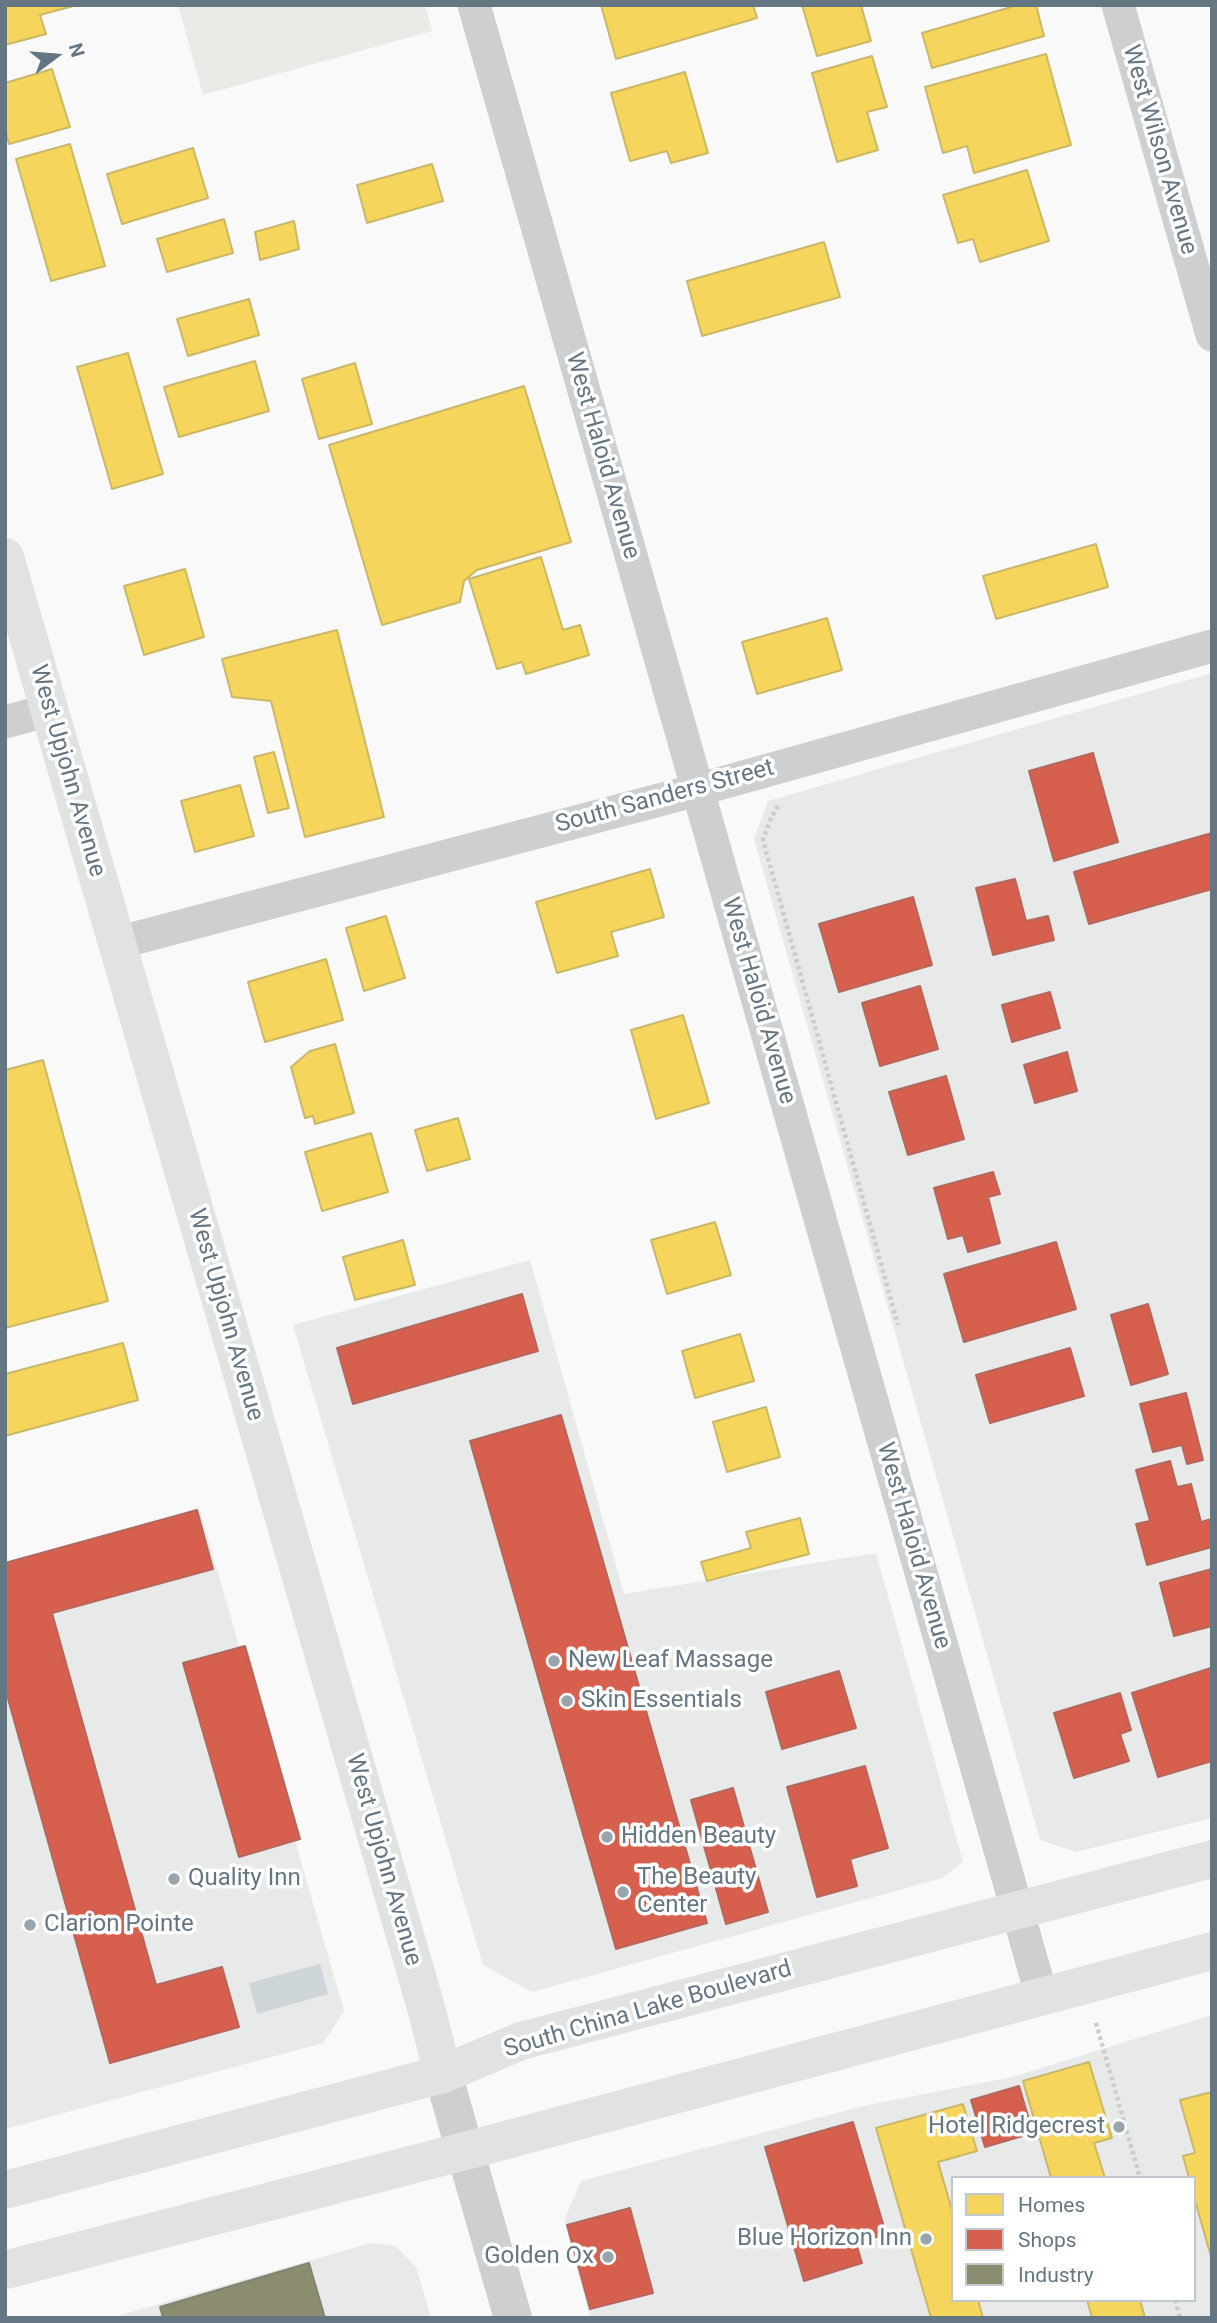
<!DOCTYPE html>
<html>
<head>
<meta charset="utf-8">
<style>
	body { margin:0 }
	#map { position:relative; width:1217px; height:2323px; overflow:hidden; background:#f9f9f9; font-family:Roboto,sans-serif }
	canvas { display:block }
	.frame { position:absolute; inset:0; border:7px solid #657683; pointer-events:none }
	.legend { position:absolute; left:951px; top:2176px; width:245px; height:126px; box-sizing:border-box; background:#fff; border:2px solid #c1c8cd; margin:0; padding:9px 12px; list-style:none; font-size:21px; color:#657683 }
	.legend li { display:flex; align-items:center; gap:14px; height:35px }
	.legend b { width:35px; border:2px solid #c1c8cd }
	.north { position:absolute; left:21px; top:21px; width:70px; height:70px; -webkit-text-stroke:5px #fff; paint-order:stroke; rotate:74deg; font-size:19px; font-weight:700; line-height:28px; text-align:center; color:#657683 }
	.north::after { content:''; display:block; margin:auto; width:24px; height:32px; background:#657683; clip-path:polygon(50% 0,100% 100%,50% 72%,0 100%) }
</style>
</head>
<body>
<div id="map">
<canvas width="1217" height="2323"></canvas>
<div class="frame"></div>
<ul class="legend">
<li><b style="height:19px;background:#f6d55c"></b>Homes</li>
<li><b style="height:19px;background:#d6604d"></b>Shops</li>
<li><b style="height:19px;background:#8c8c6e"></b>Industry</li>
</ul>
<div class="north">N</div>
</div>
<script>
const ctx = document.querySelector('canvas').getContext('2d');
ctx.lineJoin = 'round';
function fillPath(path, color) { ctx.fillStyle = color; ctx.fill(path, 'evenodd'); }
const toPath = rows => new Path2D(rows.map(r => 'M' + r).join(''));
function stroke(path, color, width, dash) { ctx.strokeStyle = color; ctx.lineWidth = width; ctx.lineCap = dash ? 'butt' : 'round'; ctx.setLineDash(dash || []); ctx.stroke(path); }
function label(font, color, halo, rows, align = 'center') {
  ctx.font = font + ' Roboto,sans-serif'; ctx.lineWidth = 7; ctx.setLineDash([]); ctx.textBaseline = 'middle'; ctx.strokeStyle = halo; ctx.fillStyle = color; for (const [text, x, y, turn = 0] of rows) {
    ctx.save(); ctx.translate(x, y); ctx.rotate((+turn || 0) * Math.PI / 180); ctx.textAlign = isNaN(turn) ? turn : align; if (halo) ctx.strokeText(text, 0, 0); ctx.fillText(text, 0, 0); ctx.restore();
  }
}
fillPath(toPath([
	[1212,673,1212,1818,1076,1852,1040,1840,754,839,768,801],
	[530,1260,624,1594,876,1553,963,1862,942,1878,532,1992,483,1965,293,1325],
	[200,1510,344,2011,323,2043,5,2129,5,1562],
	[1212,2015,1212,2318,590,2318,564,2220,581,2181,863,2106,1012,2077],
	[953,2178,1194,2178,1194,2300,953,2300],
	[371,2243,396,2246,416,2267,431,2318,110,2318]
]), '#e8e9e9');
fillPath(toPath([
	[178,5,425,5,432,31,203,95]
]), '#e8ebe6');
fillPath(toPath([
	[320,1964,328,1994,257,2014,249,1983]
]), '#ced6d9');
const homes = toPath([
	[5,5,77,5,40,15,46,34,5,45,5,5],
	[601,5,753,5,757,18,616,59,601,5],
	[802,5,861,5,871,41,817,56,802,5],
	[1018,5,1036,5,1044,36,932,68,922,33,1018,5],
	[1046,54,1071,145,974,173,967,146,943,153,925,87,1046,54],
	[872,56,887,107,867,112,878,150,837,162,812,73,872,56],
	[52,69,70,127,9,144,5,129,5,83,52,69],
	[685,72,708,153,671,163,667,151,630,161,611,93,685,72],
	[70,144,105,266,51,281,16,159,70,144],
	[193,148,208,198,122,224,107,174,193,148],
	[432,164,443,201,367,223,357,185,432,164],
	[1027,170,1049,241,980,262,973,239,958,243,943,195,1027,170],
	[224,219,233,253,167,272,157,239,224,219],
	[294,221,299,249,260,260,255,232,294,221],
	[824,242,840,297,702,336,687,281,824,242],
	[249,299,259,335,188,356,177,319,249,299],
	[128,353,163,474,112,489,77,367,128,353],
	[255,361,269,411,179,437,164,387,255,361],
	[355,363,372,424,319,439,302,379,355,363],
	[524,386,571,542,477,570,464,581,460,602,382,625,329,445,524,386],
	[1096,544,1108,587,996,619,983,576,1096,544],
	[541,557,563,630,580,625,589,655,526,674,522,662,497,669,469,579,541,557],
	[185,569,204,637,144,655,124,586,185,569],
	[827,618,842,670,757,694,742,642,827,618],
	[337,630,384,817,305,837,271,701,232,697,222,659,337,630],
	[274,752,289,808,268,813,254,757,274,752],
	[240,785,254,836,195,852,181,801,240,785],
	[650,869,664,917,611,932,618,956,557,973,536,902,650,869],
	[386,916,405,978,364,991,346,928,386,916],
	[326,959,343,1020,265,1042,248,982,326,959],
	[683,1015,709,1103,656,1119,631,1030,683,1015],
	[335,1044,354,1113,315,1124,313,1116,305,1118,291,1067,310,1051,335,1044],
	[43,1060,108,1301,5,1328,5,1070,43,1060],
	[458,1118,470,1159,427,1171,415,1130,458,1118],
	[371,1133,388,1192,322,1211,305,1152,371,1133],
	[715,1222,731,1275,667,1294,651,1240,715,1222],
	[403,1240,415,1285,355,1300,343,1257,403,1240],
	[740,1334,754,1381,695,1398,682,1351,740,1334],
	[123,1343,138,1400,5,1436,5,1374,123,1343],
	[766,1407,780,1457,727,1472,713,1422,766,1407],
	[800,1518,809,1554,707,1581,701,1562,751,1548,746,1532,800,1518],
	[1089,2062,1112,2138,1094,2143,1105,2178,1051,2178,1023,2081,1089,2062],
	[1212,2092,1212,2260,1194,2197,1194,2178,1189,2178,1183,2156,1195,2153,1180,2100,1212,2092],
	[963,2104,977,2151,938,2162,953,2214,953,2300,978,2300,983,2318,931,2318,876,2128,963,2104],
	[1087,2300,1140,2300,1145,2318,1092,2318,1087,2300]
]);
fillPath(homes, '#f6d55c');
stroke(homes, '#cab868', 2);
const shops = toPath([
	[1093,753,1118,842,1054,861,1029,771,1093,753],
	[1212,833,1212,889,1089,924,1074,872,1212,833],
	[1015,879,1026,921,1048,916,1054,940,993,955,976,888,1015,879],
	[913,897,932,965,839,992,819,924,913,897],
	[920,986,938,1049,880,1066,862,1003,920,986],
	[1050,992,1060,1028,1012,1042,1002,1005,1050,992],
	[1067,1052,1077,1091,1035,1103,1024,1065,1067,1052],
	[946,1076,964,1139,908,1155,889,1092,946,1076],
	[993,1172,1000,1194,988,1197,1000,1243,968,1252,963,1235,948,1239,934,1188,993,1172],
	[1056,1242,1076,1309,964,1342,944,1274,1056,1242],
	[522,1294,538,1351,353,1404,337,1348,522,1294],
	[1148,1304,1168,1374,1131,1385,1111,1315,1148,1304],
	[1070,1348,1084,1396,990,1423,976,1375,1070,1348],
	[1186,1393,1203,1460,1187,1464,1182,1445,1153,1452,1140,1404,1186,1393],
	[561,1415,707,1923,616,1949,470,1441,561,1415],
	[1170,1461,1177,1487,1191,1484,1201,1522,1212,1519,1212,1547,1147,1565,1136,1524,1150,1521,1136,1470,1170,1461],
	[197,1510,213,1569,52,1613,156,1985,222,1967,239,2027,110,2063,5,1688,5,1563,197,1510],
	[1212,1569,1212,1626,1174,1636,1160,1583,1212,1569],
	[245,1646,300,1839,239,1857,183,1663,245,1646],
	[1211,1668,1212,1761,1158,1777,1132,1693,1211,1668],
	[839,1671,856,1728,782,1749,766,1692,839,1671],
	[1120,1693,1131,1730,1120,1734,1129,1761,1074,1778,1054,1713,1120,1693],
	[865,1766,888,1848,850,1859,857,1886,817,1897,787,1787,865,1766],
	[733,1788,768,1912,726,1924,691,1800,733,1788],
	[1019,2086,1033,2133,985,2147,971,2100,1019,2086],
	[853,2122,886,2234,856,2243,862,2263,804,2281,765,2147,853,2122],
	[630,2208,653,2293,590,2309,567,2225,630,2208]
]);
fillPath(shops, '#d6604d');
stroke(shops, '#b4675d', 2);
const industry = toPath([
	[309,2263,325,2318,163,2318,160,2307,309,2263]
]);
fillPath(industry, '#8c8c6e');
stroke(industry, '#808574', 2);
stroke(toPath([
	[778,806,771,818,763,840,898,1325],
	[1096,2023,1140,2178],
	[1175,2300,1180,2318]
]), '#cbcccd', 4.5, [3.5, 3.5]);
stroke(toPath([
	[474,5,1042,1997],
	[1118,5,1212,335],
	[5,722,49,710],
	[117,943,697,790,1212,646]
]), '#cecfd0', 33);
stroke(toPath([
	[443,2074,513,2318]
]), '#cecfd0', 38);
stroke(toPath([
	[5,557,427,2011,443,2074]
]), '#e1e2e2', 38);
stroke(toPath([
	[5,2190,443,2074,521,2041,1212,1859],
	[5,2270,465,2151,1212,1951]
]), '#e1e2e2', 38);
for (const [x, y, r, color] of [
	[554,1661,7,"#99a4ac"],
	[567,1701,7,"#99a4ac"],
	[607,1837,7,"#99a4ac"],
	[174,1879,7,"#99a4ac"],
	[623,1892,7,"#99a4ac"],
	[30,1925,7,"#99a4ac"],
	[1119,2127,7,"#99a4ac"],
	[926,2239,7,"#99a4ac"],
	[608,2257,7,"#99a4ac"]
]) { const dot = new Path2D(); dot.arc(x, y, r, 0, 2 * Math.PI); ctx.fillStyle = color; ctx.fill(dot); stroke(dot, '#fff', 2.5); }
label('24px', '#657683', '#fff', [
	["West Wilson Avenue",1159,150,74],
	["West Haloid Avenue",602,456,74],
	["West Upjohn Avenue",67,771,74],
	["South Sanders Street",665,797,-15],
	["West Haloid Avenue",758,1001,74],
	["West Upjohn Avenue",225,1315,74],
	["West Haloid Avenue",913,1546,74],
	["West Upjohn Avenue",383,1860,74],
	["South China Lake Boulevard",648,2010,-16]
]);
label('24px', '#657683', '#fff', [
	["New Leaf Massage",568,1661],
	["Skin Essentials",581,1701],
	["Hidden Beauty",621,1837],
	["The Beauty",637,1878],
	["Center",637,1906],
	["Quality Inn",188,1879],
	["Clarion Pointe",44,1925],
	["Hotel Ridgecrest",1105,2127,"right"],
	["Blue Horizon Inn",912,2239,"right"],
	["Golden Ox",594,2257,"right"]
], 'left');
</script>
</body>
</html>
